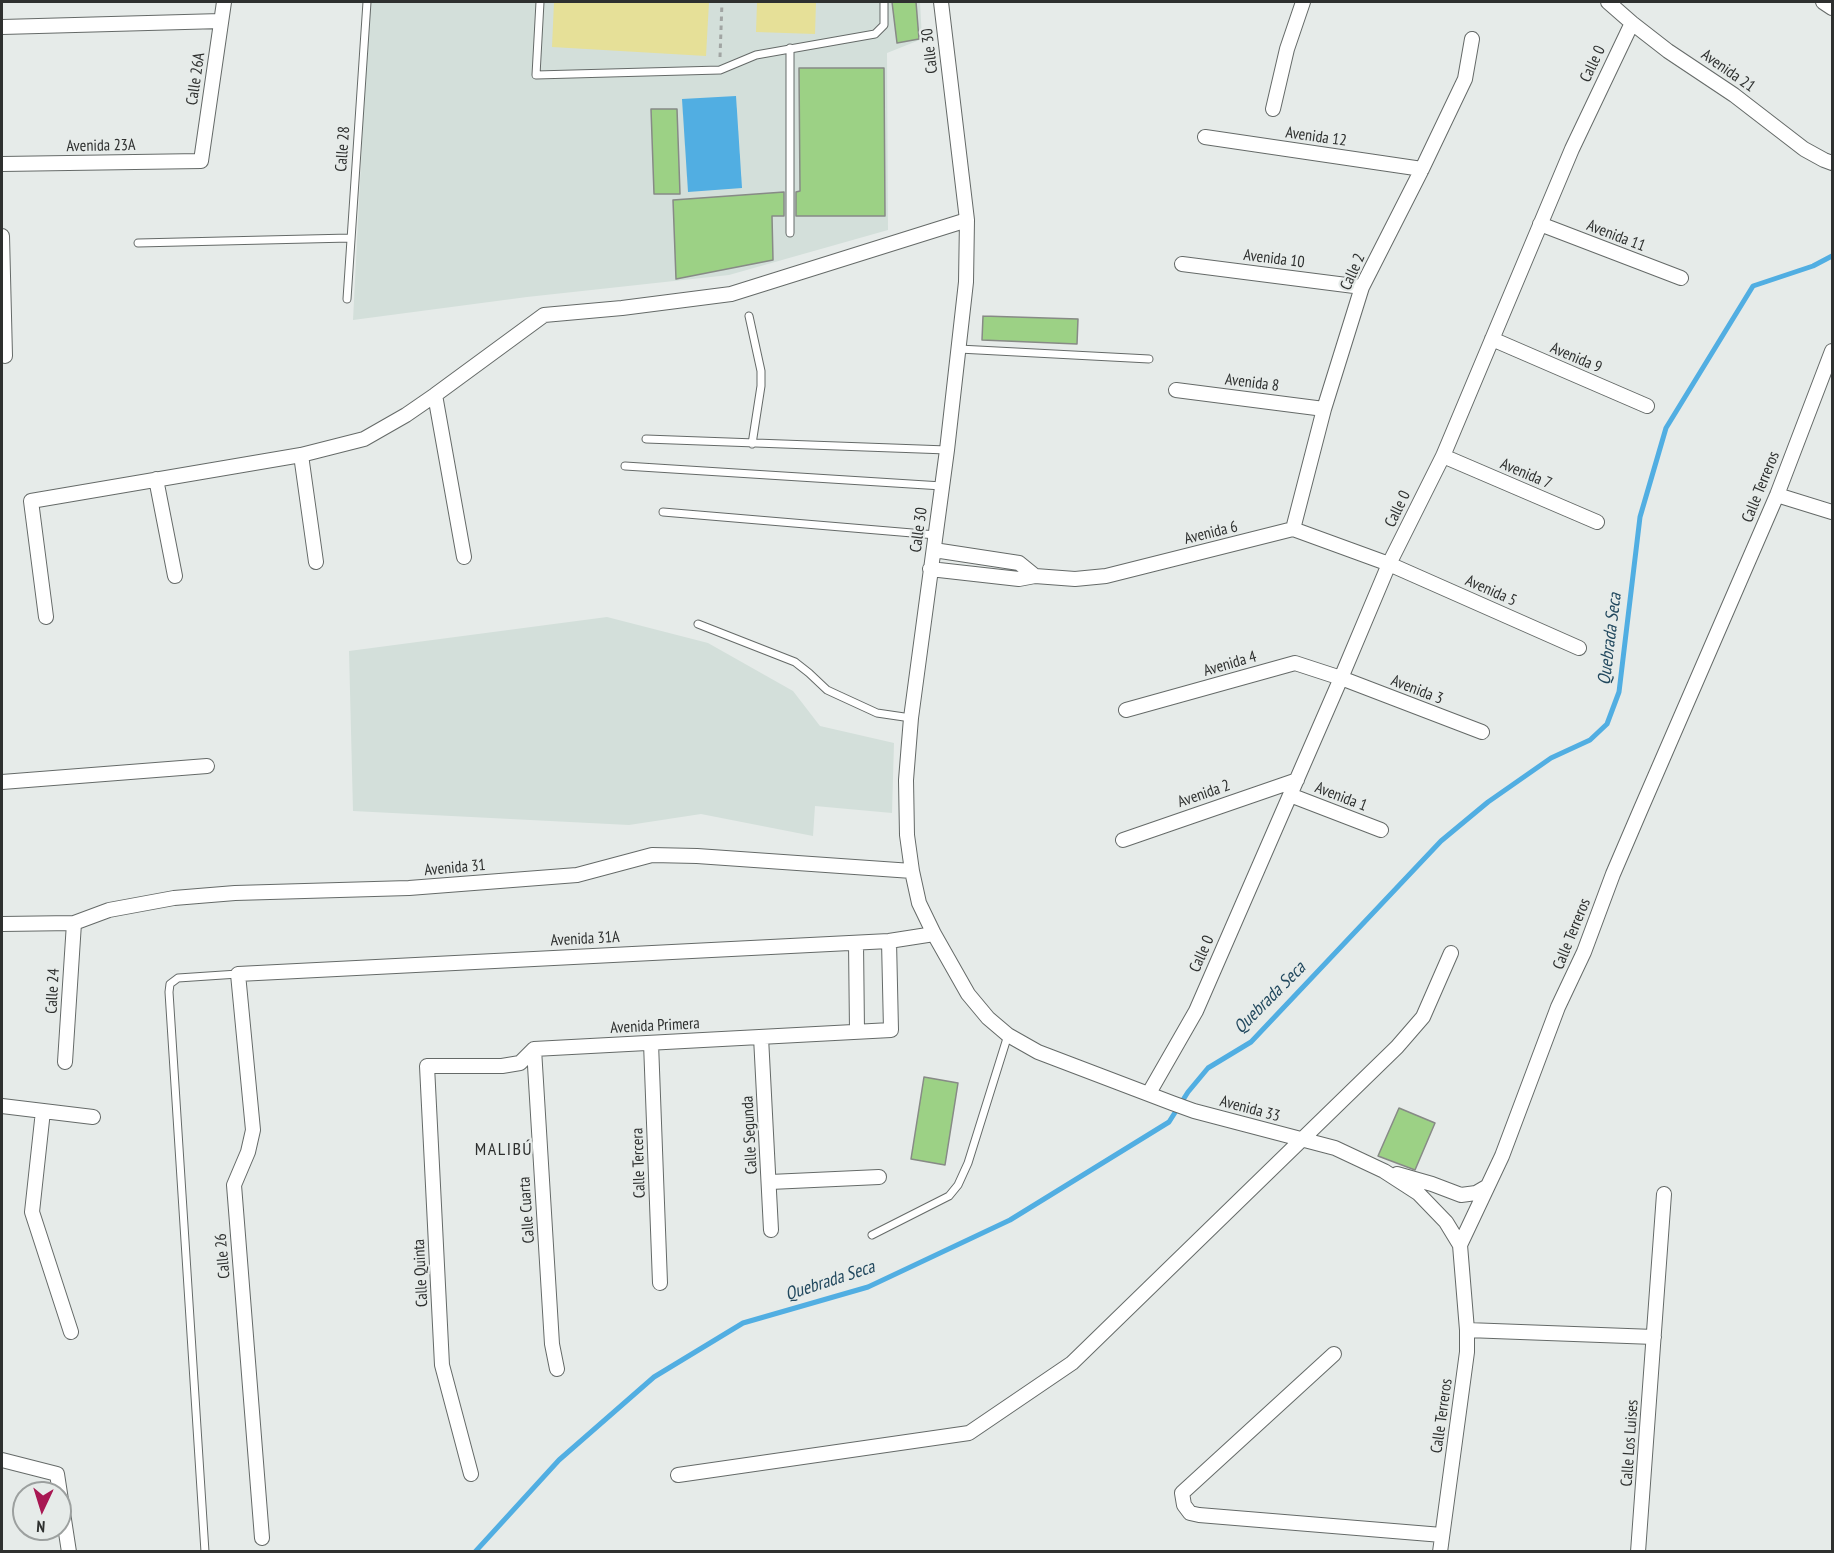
<!DOCTYPE html>
<html>
<head>
<meta charset="utf-8">
<style>
	body { margin:0 }
	#map { position:relative; width:1834px; height:1553px; overflow:hidden; background:#e6ebe9; font-family:"PT Sans Narrow",sans-serif }
	canvas { display:block }
	.frame { position:absolute; inset:0; border:3px solid #2e302f; pointer-events:none }
	.north { position:absolute; left:12px; top:1481px; width:60px; height:60px; box-sizing:border-box; background:#e6ebe9; border:2px solid #9ca09f; border-radius:50%; rotate:184deg; font-size:16px; font-weight:700; line-height:24px; text-align:center; color:#2e302f }
	.north::after { content:''; display:block; margin:auto; width:21px; height:27px; background:#a81752; clip-path:polygon(50% 0,100% 100%,50% 72%,0 100%) }
</style>
</head>
<body>
<div id="map">
<canvas width="1834" height="1553"></canvas>
<div class="frame"></div>
<div class="north">N</div>
</div>
<script>
const ctx = document.querySelector('canvas').getContext('2d');
ctx.lineJoin = 'round';
function fillPath(path, color) { ctx.fillStyle = color; ctx.fill(path, 'evenodd'); }
const toPath = rows => new Path2D(rows.map(r => 'M' + r).join(''));
function stroke(path, color, width, dash) { ctx.strokeStyle = color; ctx.lineWidth = width; ctx.lineCap = dash ? 'butt' : 'round'; ctx.setLineDash(dash || []); ctx.stroke(path); }
function label(font, color, halo, rows, align = 'center') {
  ctx.font = font + ' "PT Sans Narrow",sans-serif'; ctx.lineWidth = 4.5; ctx.setLineDash([]); ctx.textBaseline = 'middle'; ctx.strokeStyle = halo; ctx.fillStyle = color; for (const [text, x, y, turn = 0] of rows) {
    ctx.save(); ctx.translate(x, y); ctx.rotate((+turn || 0) * Math.PI / 180); ctx.textAlign = isNaN(turn) ? turn : align; if (halo) ctx.strokeText(text, 0, 0); ctx.fillText(text, 0, 0); ctx.restore();
  }
}
fillPath(toPath([
	[369,2,920,2,922,39,887,53,888,230,729,275,527,297,353,320],
	[607,617,708,643,793,691,820,726,894,743,892,813,815,806,813,836,701,814,629,825,353,811,349,651]
]), '#d3dfda');
fillPath(toPath([
	[554,2,709,2,706,56,552,47],
	[757,2,816,2,815,34,756,32]
]), '#e6e098');
fillPath(toPath([
	[736,96,742,188,688,192,682,99]
]), '#51aee2');
stroke(toPath([
	[475,1552,559,1460,654,1377,743,1323,868,1287,1010,1220,1169,1122,1188,1092,1208,1068,1251,1042,1441,841,1488,802,1551,758,1590,740,1607,724,1619,692,1640,517,1666,428,1753,286,1813,266,1832,256]
]), '#51aee2', 5);
const building = toPath([
	[892,2,916,2,919,39,897,43,892,2],
	[799,68,884,68,885,216,796,216,796,192,800,191,799,68],
	[651,109,677,109,680,194,654,194,651,109],
	[784,192,784,216,772,216,773,260,676,279,673,200,784,192],
	[983,316,1078,319,1077,344,982,340,983,316],
	[924,1077,958,1083,945,1165,911,1159,924,1077],
	[1399,1108,1435,1123,1415,1170,1378,1156,1399,1108]
]);
fillPath(building, '#9cd185');
stroke(building, '#878a86', 1.5);
const lane = toPath([
	[540,2,536,75,720,70,756,55,875,34,884,25,884,2],
	[790,48,790,233],
	[138,243,350,238],
	[347,299,367,2],
	[749,316,761,371,761,386,752,444],
	[959,349,1149,359],
	[646,439,947,450],
	[625,466,942,486],
	[663,512,936,535],
	[698,624,795,662,809,673,827,690,877,713,911,718],
	[872,1235,949,1196,958,1185,968,1163,1008,1035],
	[205,1552,169,992,170,984,178,978,238,974]
]);
const street = toPath([
	[941,2,967,220,966,282,947,450,911,718,906,780,907,835,912,871,919,903,934,934,968,994,988,1018,1008,1035,1038,1052,1172,1103,1194,1111,1335,1148,1384,1171,1418,1193,1446,1222,1460,1245],
	[1608,2,1632,23,1668,51,1734,95,1804,149,1824,160,1832,163],
	[1823,2,1832,8],
	[2,27,221,21],
	[1273,109,1287,49,1303,2],
	[1205,137,1422,169],
	[2,164,201,161,224,2],
	[1540,224,1681,278],
	[2,236,5,356],
	[1182,264,1362,287],
	[1492,339,1647,406],
	[1176,390,1324,409],
	[435,395,464,557],
	[301,455,316,562],
	[1443,456,1597,522],
	[156,479,175,576],
	[1777,495,1832,512],
	[1293,529,1324,409,1362,287,1422,169,1465,79,1472,39],
	[934,550,1019,563,1035,576],
	[930,569,1019,579,1035,576,1075,579,1106,576,1293,529,1389,564,1579,648],
	[46,617,31,501,301,455,364,439,406,415,435,395,544,315,622,308,731,294,967,220],
	[1126,710,1295,663,1341,678,1482,732],
	[2,782,207,766],
	[1290,795,1381,830],
	[1123,840,1297,780],
	[2,924,74,923,109,910,174,898,235,893,409,888,577,875,652,855,697,856,912,871],
	[856,943,857,1031],
	[761,1037,771,1230],
	[651,1043,660,1283],
	[534,1049,552,1344,557,1369],
	[65,1062,74,923],
	[1149,1093,1196,1011,1341,678,1389,564,1443,456,1572,149,1632,23],
	[2,1106,93,1117],
	[43,1111,32,1212,71,1332],
	[1397,1174,1432,1184,1461,1195,1476,1193,1488,1186],
	[770,1182,879,1177],
	[1467,1330,1654,1337],
	[1334,1354,1182,1493,1184,1505,1190,1513,1199,1515,1442,1535],
	[2,1460,57,1474,69,1552],
	[471,1474,442,1365,427,1066,502,1066,520,1063,534,1049,891,1030,889,941],
	[678,1475,969,1433,1072,1363,1397,1047,1423,1017,1451,953],
	[262,1538,234,1185,248,1152,253,1130,238,974,889,941,934,934],
	[1440,1552,1467,1352,1467,1330,1460,1245,1502,1156,1558,1007,1584,952,1613,874,1640,811,1777,495,1832,351],
	[1638,1552,1664,1194]
]);
stroke(lane, '#656a68', 9);
stroke(street, '#656a68', 16);
stroke(toPath([
	[720,57,722,2]
]), '#a1a5a3', 3, [4.5, 4.5]);
stroke(lane, '#fff', 7);
stroke(street, '#fff', 14);
label('16px', '#2e302f', '#e6ebe9', [
	["Calle 30",930,51,-97],
	["Calle 0",1593,64,-65],
	["Avenida 21",1728,71,35],
	["Calle 26A",196,79,-82],
	["Avenida 12",1316,137,8],
	["Avenida 23A",101,146,-1],
	["Calle 28",343,149,-86],
	["Avenida 11",1616,236,21],
	["Avenida 10",1274,259,7],
	["Calle 2",1353,272,-66],
	["Avenida 9",1576,358,23],
	["Avenida 8",1252,383,7],
	["Avenida 7",1526,474,23],
	["Calle Terreros",1761,487,-68],
	["Calle 0",1398,509,-64],
	["Calle 30",919,530,-82],
	["Avenida 6",1211,533,-14],
	["Avenida 5",1491,591,24],
	["Avenida 4",1230,664,-16],
	["Avenida 3",1417,690,21],
	["Avenida 2",1204,794,-19],
	["Avenida 1",1341,797,21],
	["Avenida 31",455,868,-5],
	["Calle Terreros",1572,934,-68],
	["Avenida 31A",585,939,-3],
	["Calle 0",1202,954,-66],
	["Calle 24",53,991,-87],
	["Avenida Primera",655,1026,-3],
	["Avenida 33",1250,1109,15],
	["Calle Segunda",750,1135,-93],
	["Calle Tercera",639,1163,-92],
	["Calle Cuarta",527,1210,-94],
	["Calle 26",223,1256,-95],
	["Calle Quinta",421,1273,-93],
	["Calle Terreros",1442,1416,-82],
	["Calle Los Luises",1630,1443,-86]
]);
label('italic 18px', '#21485e', '#e6ebe9', [
	["Quebrada Seca",1610,639,-83],
	["Quebrada Seca",1270,998,-45],
	["Quebrada Seca",830,1281,-18]
]);
ctx.letterSpacing = '1.5px';
label('18px', '#2e302f', '#e6ebe9', [
	["MALIBÚ",504,1150]
]);
ctx.letterSpacing = '0px';
</script>
</body>
</html>
